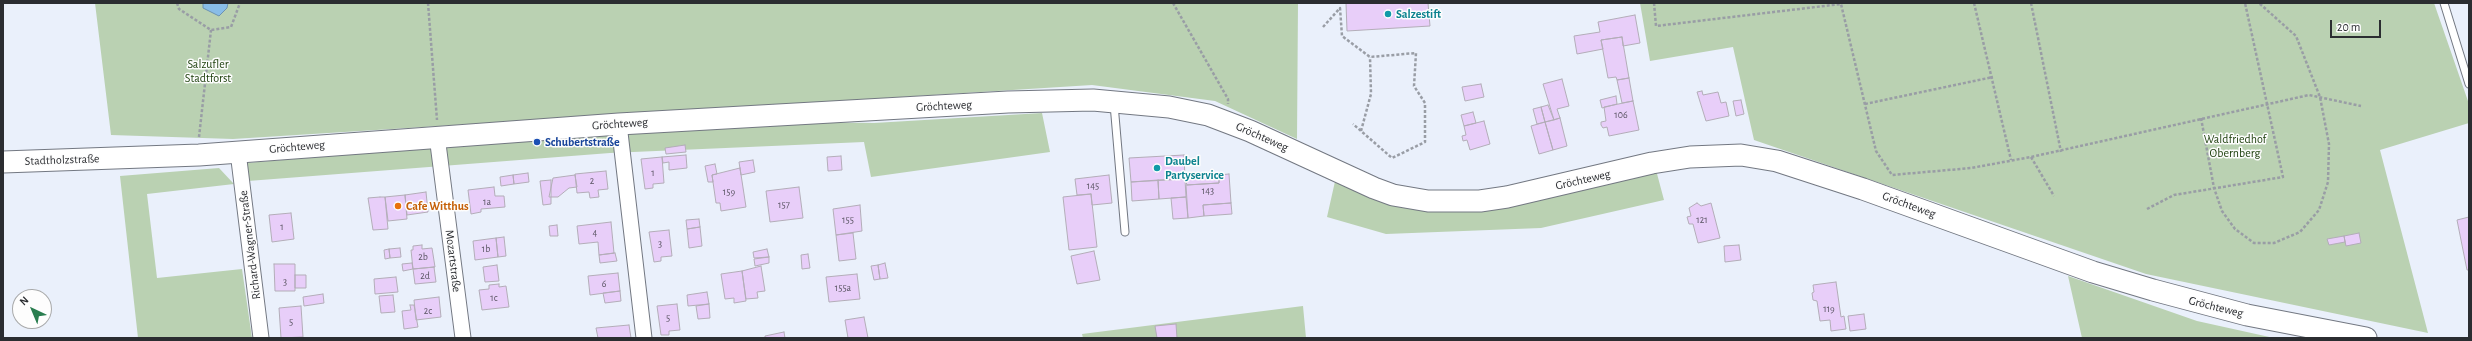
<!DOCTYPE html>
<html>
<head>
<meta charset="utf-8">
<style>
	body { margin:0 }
	#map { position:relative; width:2472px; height:341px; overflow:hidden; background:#eaf0fb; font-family:"Alegreya Sans",sans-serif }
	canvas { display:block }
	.frame { position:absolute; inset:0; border:4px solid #2b2d31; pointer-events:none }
	.north { position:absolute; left:12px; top:289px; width:40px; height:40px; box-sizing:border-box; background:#fdfdfd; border:1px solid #a9aaab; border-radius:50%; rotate:316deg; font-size:11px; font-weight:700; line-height:16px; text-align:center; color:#2b2d31 }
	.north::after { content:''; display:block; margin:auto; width:14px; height:18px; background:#297d4f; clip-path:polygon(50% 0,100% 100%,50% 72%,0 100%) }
	.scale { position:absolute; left:2330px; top:20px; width:51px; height:18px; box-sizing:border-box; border:2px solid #2b2d31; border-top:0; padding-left:5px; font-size:12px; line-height:14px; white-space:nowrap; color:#2b2d31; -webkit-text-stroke:3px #fdfdfd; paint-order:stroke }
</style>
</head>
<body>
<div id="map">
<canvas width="2472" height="341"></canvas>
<div class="frame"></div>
<div class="north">N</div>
<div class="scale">20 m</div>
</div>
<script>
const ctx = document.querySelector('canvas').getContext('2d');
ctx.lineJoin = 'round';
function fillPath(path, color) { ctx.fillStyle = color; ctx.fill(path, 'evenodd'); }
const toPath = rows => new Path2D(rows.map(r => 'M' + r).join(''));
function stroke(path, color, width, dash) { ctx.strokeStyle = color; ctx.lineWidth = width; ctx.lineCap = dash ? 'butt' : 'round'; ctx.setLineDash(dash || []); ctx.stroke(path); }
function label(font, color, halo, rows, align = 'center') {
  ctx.font = font + ' "Alegreya Sans",sans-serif'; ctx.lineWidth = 3; ctx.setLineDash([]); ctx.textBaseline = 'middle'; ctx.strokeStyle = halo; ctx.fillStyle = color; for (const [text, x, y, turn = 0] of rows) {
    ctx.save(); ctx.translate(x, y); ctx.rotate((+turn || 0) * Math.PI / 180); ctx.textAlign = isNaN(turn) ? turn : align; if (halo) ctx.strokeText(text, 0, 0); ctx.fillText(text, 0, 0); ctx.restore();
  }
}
fillPath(toPath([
	[95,3,1298,3,1297,139,1215,101,1092,85,233,139,111,135],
	[1640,3,2434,3,2469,104,2469,123,2380,150,2428,333,2146,274,1754,140,1733,47,1650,61],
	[1042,113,1050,152,871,177,864,142,610,153,248,181,246,163,598,134,787,122,874,123],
	[219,168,234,184,147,194,157,278,242,269,252,338,138,338,120,176],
	[1656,170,1664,200,1541,228,1386,234,1327,217,1336,177,1395,204],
	[2068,276,2197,321,2274,338,2082,338],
	[1303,306,1306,338,1083,338,1082,334]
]), '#bad1b2');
const water = toPath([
	[203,3,228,3,227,8,219,16,203,8,203,3]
]);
fillPath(water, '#89bde7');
stroke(water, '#6d92b0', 1);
const building = toPath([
	[1346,3,1428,3,1430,26,1347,31,1346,3],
	[1635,15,1640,43,1623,46,1622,37,1601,40,1603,49,1577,54,1574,36,1600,32,1598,22,1635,15],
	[1622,37,1629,78,1617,80,1616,77,1608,78,1601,40,1622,37],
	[1629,78,1633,101,1622,103,1617,80,1629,78],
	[1562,79,1569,106,1557,109,1560,118,1554,120,1543,84,1562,79],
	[1481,84,1484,97,1465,101,1462,87,1481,84],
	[1702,91,1703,95,1718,92,1721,103,1726,102,1729,116,1706,121,1697,92,1702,91],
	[1616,96,1617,104,1602,108,1600,100,1616,96],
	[1741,100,1744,114,1736,116,1733,101,1741,100],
	[1633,101,1639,130,1609,136,1607,127,1603,128,1601,125,1601,122,1606,121,1604,107,1633,101],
	[1548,105,1554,120,1545,122,1541,107,1548,105],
	[1541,107,1545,122,1537,124,1533,109,1541,107],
	[1473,112,1476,123,1464,126,1461,115,1473,112],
	[1560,118,1567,146,1553,150,1545,122,1560,118],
	[1484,121,1490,144,1470,150,1467,140,1463,141,1462,136,1466,135,1464,126,1484,121],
	[1545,122,1553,150,1539,154,1531,126,1545,122],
	[685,145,686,152,666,154,665,148,685,145],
	[686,155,687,168,669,170,669,162,663,163,662,157,686,155],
	[1184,155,1185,179,1131,182,1129,158,1184,155],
	[841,156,842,170,828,171,827,157,841,156],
	[662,157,664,183,653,184,653,188,645,189,641,159,662,157],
	[753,160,755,172,741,175,739,162,753,160],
	[715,164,717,174,712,175,713,182,708,182,705,166,715,164],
	[740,168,746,207,721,211,720,203,716,203,712,175,740,168],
	[606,171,608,189,598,190,599,197,590,198,589,192,577,193,575,174,606,171],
	[528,173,529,182,514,184,513,175,528,173],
	[1229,174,1231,203,1203,205,1204,216,1188,218,1186,185,1219,183,1219,175,1229,174],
	[513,175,514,184,501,186,500,177,513,175],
	[575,175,577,187,569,188,558,197,549,197,553,178,575,175],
	[1109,175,1112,203,1092,205,1091,194,1077,195,1075,179,1109,175],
	[1219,175,1219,183,1187,185,1185,179,1219,175],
	[1185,179,1186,197,1159,199,1158,180,1185,179],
	[551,180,551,204,543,205,540,181,551,180],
	[1158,180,1159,199,1132,201,1131,182,1158,180],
	[494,187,495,196,504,196,505,207,481,209,481,212,471,214,468,190,494,187],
	[799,187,803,218,770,222,766,191,799,187],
	[426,192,428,212,407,215,405,195,426,192],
	[1091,194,1097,247,1069,250,1063,197,1091,194],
	[405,195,407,219,388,221,385,197,405,195],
	[380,197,385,197,388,229,373,230,368,198,380,197],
	[1186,197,1188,218,1173,219,1171,198,1186,197],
	[1231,203,1232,214,1204,216,1203,205,1231,203],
	[1697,203,1701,206,1711,203,1720,238,1698,243,1693,224,1689,224,1687,217,1691,216,1689,208,1697,203],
	[860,205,862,231,836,235,833,209,860,205],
	[291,213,294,239,272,242,269,215,291,213],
	[2469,217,2469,270,2467,270,2457,220,2469,217],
	[699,219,700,227,687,229,686,220,699,219],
	[611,222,614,253,599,255,598,242,579,244,577,226,611,222],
	[557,225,558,236,550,236,549,226,557,225],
	[700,227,702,246,689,248,687,229,700,227],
	[669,230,672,256,661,257,661,261,654,262,649,232,669,230],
	[853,233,856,259,839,261,836,235,853,233],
	[2359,233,2361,243,2346,246,2344,236,2359,233],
	[2344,236,2345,242,2329,245,2327,239,2344,236],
	[504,237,506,256,498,257,496,238,504,237],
	[496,238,498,257,475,260,473,241,496,238],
	[422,245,422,249,432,248,435,267,413,269,411,250,413,250,413,246,422,245],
	[1739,245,1741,260,1725,262,1724,246,1739,245],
	[400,248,401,257,390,258,389,249,400,248],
	[389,249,390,258,385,259,384,250,389,249],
	[767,249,769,257,754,258,753,252,767,249],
	[1094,251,1100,280,1077,284,1071,256,1094,251],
	[615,253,617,261,600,263,599,255,615,253],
	[808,254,810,268,802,269,801,255,808,254],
	[769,257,769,263,755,266,754,259,769,257],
	[412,263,413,269,403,271,402,264,412,263],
	[885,263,888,278,880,279,878,265,885,263],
	[274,264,295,264,295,291,275,291,274,264],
	[497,265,499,281,485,282,483,267,497,265],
	[878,265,880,279,874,280,871,266,878,265],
	[761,266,765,291,757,292,758,298,746,299,742,271,761,266],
	[434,267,436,282,415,284,413,269,434,267],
	[742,271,746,301,734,303,734,298,725,299,721,274,742,271],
	[618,273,620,291,590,295,588,276,618,273],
	[857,274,860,299,829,302,826,277,857,274],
	[295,275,306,275,306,288,295,288,295,275],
	[396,277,398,292,375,294,374,279,396,277],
	[1836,282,1841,317,1844,316,1846,329,1831,331,1830,320,1820,321,1817,301,1813,300,1812,293,1814,292,1813,285,1836,282],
	[499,284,499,287,506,286,509,307,482,310,479,290,489,289,489,285,499,284],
	[620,291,621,301,605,303,603,293,620,291],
	[707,292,709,304,688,306,687,295,707,292],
	[323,294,324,303,304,306,303,297,323,294],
	[393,295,395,312,381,313,379,296,393,295],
	[439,297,441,317,416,320,414,300,439,297],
	[677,304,680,330,669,331,669,335,661,335,657,306,677,304],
	[709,304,710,318,698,319,696,306,709,304],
	[410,305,414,305,418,327,404,329,402,311,411,310,410,305],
	[301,306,303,337,281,338,279,308,301,306],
	[1864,314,1866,329,1850,331,1848,316,1864,314],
	[864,317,868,338,848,338,845,320,864,317],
	[1176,324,1177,338,1157,338,1155,326,1176,324],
	[629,325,631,338,598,338,596,328,629,325],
	[784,332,785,338,765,338,765,336,784,332]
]);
fillPath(building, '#e8cef9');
stroke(building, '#b3adb8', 1);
const lane = toPath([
	[2444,3,2469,84],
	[1114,104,1125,232]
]);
const street = toPath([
	[619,124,644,338],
	[437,136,463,338],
	[238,152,261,338]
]);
const secondary = toPath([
	[3,162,199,155,619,124,1008,102,1093,100,1169,107,1208,115,1250,131,1374,188,1393,195,1428,201,1480,201,1507,197,1652,163,1690,157,1741,155,1777,161,1863,189,2093,272,2153,290,2247,315,2366,338]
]);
stroke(lane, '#737882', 9);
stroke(street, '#737882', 17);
stroke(secondary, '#737882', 23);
stroke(toPath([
	[177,3,179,9,211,30,231,27,240,3],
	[428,3,437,120],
	[1173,3,1228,99,1228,104],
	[1654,3,1656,26,1841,4,1876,151,1892,175,1971,168,2031,157,2309,95,2361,106],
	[1974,3,2011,160],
	[2031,3,2061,152],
	[1323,27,1340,8,1342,36,1370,57,1416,53,1414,86,1425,103,1425,142,1392,158,1353,124],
	[1865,104,1993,77],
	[2201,118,2214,188,2222,211,2235,229,2254,243,2274,243,2300,232,2319,210,2328,182,2329,144,2320,97,2296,36,2259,3],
	[1361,131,1371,94,1370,57],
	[199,137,211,30],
	[2031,157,2054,196],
	[2147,209,2174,195,2283,177,2245,3]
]), '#999da5', 2.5, [3, 2]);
stroke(lane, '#fff', 7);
stroke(street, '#fff', 15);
stroke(secondary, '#fff', 21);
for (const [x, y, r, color] of [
	[1388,14,4,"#0f9aa8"],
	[537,142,4,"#1a4fb4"],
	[1157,168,4,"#0f9aa8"],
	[398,206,4,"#e8710a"]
]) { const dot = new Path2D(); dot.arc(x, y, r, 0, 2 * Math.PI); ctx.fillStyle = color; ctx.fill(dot); stroke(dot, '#fdfdfd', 1.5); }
label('10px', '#5a5563', null, [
	["106",1621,115],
	["1",653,173],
	["2",592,181],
	["145",1093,186],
	["143",1208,191],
	["159",729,192],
	["1a",487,202],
	["157",784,205],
	["155",848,220],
	["121",1702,220],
	["1",282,227],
	["4",595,233],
	["3",660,244],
	["1b",486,249],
	["2b",423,257],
	["2d",425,276],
	["3",285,282],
	["6",604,284],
	["155a",843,288],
	["1c",494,298],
	["119",1829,309],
	["2c",428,311],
	["5",668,318],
	["5",291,322]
]);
label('bold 12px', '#0d838f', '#fdfdfd', [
	["Salzestift",1396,14],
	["Daubel",1165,161],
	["Partyservice",1165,175]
], 'left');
label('12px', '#183b07', '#fdfdfd', [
	["Salzufler",208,64],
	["Stadtforst",208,78],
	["Waldfriedhof",2235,139],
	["Obernberg",2235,153]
]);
label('12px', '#2b2d31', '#fdfdfd', [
	["Gröchteweg",944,106,-3],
	["Gröchteweg",620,124,-4],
	["Gröchteweg",1262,137,24],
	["Gröchteweg",297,147,-5],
	["Stadtholzstraße",62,160,-2],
	["Gröchteweg",1583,180,-13],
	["Gröchteweg",1909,205,20],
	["Richard-Wagner-Straße",250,245,-97],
	["Mozartstraße",453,261,83],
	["Gröchteweg",2216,307,14]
]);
label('bold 12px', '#164399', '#fdfdfd', [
	["Schubertstraße",545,142]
], 'left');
label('bold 12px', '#c56008', '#fdfdfd', [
	["Cafe Witthus",406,206]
], 'left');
</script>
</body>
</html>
